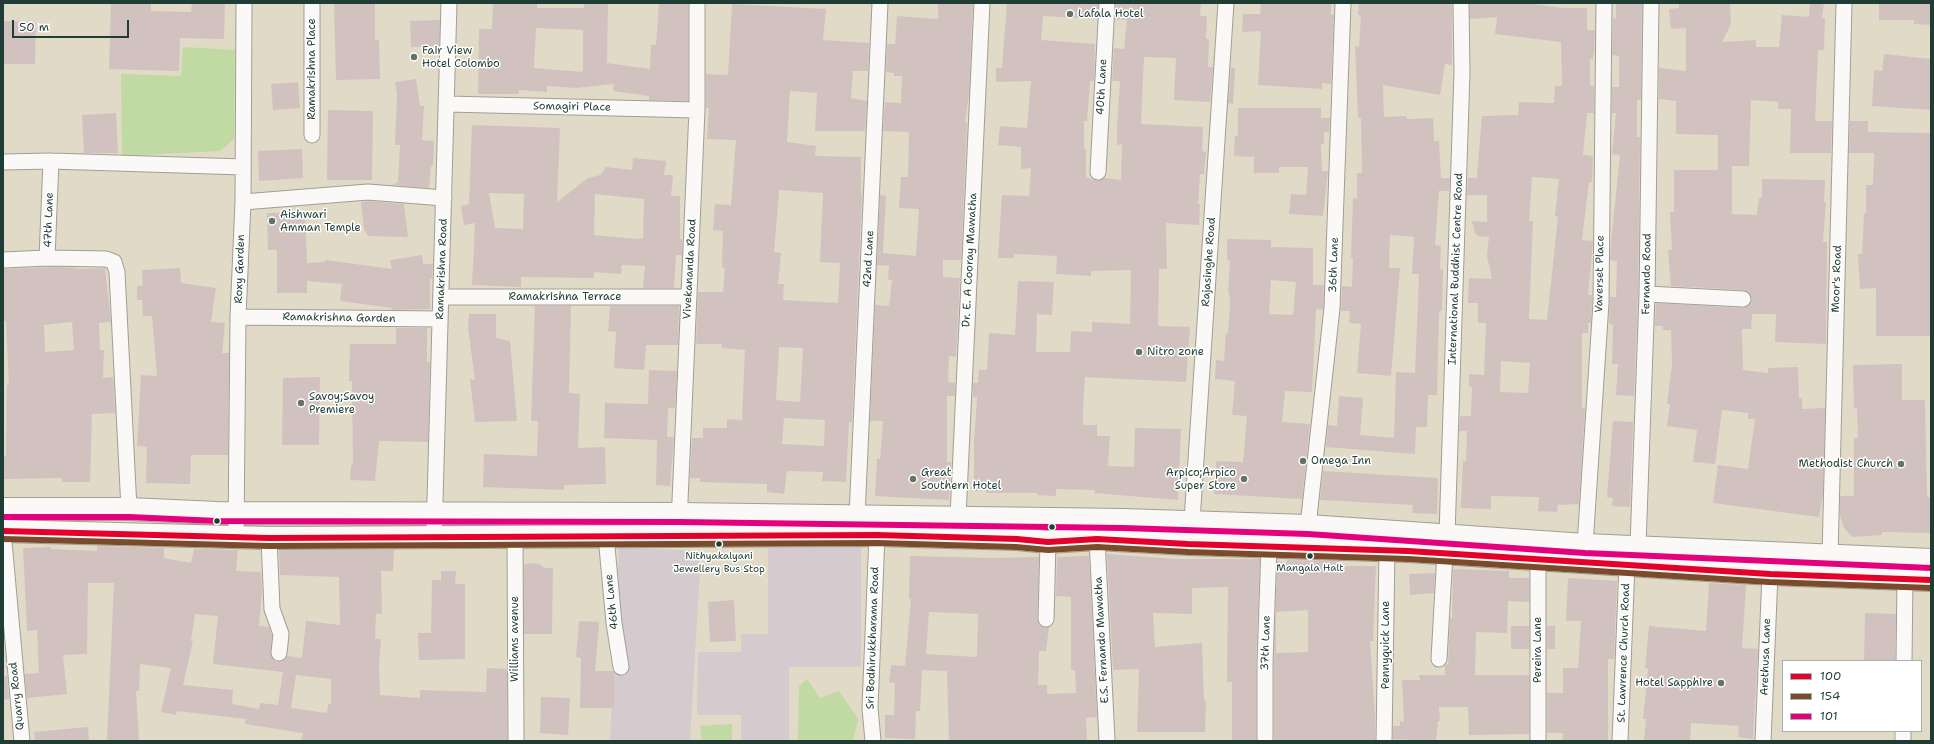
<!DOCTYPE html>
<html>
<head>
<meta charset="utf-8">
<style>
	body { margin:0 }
	#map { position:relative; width:1934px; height:744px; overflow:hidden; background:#e1dac7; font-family:"Shantell Sans",sans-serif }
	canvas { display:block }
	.frame { position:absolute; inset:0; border:4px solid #1f3d34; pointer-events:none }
	.legend { position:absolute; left:1782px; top:660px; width:140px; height:72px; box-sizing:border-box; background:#fff; border:1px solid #a5b1ae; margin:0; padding:5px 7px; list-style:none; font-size:12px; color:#1f3d34 }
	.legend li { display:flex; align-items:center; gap:8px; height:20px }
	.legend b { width:20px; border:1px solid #a5b1ae }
	.scale { position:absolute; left:12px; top:20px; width:117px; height:18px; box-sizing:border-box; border:2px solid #1f3d34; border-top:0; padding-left:5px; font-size:12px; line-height:14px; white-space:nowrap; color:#1f3d34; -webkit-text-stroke:3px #fff; paint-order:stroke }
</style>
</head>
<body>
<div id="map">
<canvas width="1934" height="744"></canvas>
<div class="frame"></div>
<ul class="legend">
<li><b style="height:5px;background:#e4002b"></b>100</li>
<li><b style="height:5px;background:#7a4b2a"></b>154</li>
<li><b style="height:5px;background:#e5007d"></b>101</li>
</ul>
<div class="scale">50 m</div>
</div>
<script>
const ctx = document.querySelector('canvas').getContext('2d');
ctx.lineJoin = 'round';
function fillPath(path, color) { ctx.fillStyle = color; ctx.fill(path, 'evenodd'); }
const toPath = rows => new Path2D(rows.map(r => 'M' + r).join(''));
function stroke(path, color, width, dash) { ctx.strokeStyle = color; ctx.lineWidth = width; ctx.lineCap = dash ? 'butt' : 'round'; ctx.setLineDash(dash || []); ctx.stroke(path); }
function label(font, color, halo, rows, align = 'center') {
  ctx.font = font + ' "Shantell Sans",sans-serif'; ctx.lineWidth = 3; ctx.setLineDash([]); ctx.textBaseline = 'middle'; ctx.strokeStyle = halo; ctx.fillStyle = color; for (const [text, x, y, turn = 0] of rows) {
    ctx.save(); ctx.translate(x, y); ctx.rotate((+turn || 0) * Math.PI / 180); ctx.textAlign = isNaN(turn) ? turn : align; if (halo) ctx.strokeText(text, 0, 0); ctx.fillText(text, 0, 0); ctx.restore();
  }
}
fillPath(toPath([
	[619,547,701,551,690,741,610,741],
	[861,547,861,667,789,667,789,741,741,741,741,715,697,715,698,652,741,652,741,634,768,634,768,548]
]), '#d5cbce');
fillPath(toPath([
	[183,47,235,50,234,139,220,151,122,156,121,74,181,76],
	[807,679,820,698,839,691,858,719,853,741,798,741,799,686],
	[732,724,732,741,702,741,700,726]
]), '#c1d9a3');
fillPath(toPath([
	[111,3,151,3,151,11,191,12,192,3,225,3,224,39,180,38,179,71,109,69],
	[334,3,375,3,375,40,379,40,380,79,336,80],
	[493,3,537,3,537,8,584,8,584,4,608,4,607,63,650,69,651,45,656,45,659,3,688,3,688,101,649,100,649,96,613,91,614,84,576,88,547,86,547,92,519,90,519,94,478,94,479,29,492,29],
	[536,28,583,30,583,72,534,68],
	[938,3,973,3,969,93,965,122,967,123,961,260,943,260,943,277,960,278,956,357,949,356,948,382,955,383,955,396,947,396,947,462,951,462,949,500,875,496,877,459,880,459,883,421,870,421,875,305,889,306,892,280,888,280,889,266,877,265,880,195,886,196,883,253,916,256,919,209,899,208,901,177,908,177,909,132,883,131,885,102,901,103,902,76,894,76,894,73,886,72,887,44,895,44,897,16,938,19],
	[1007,3,1098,3,1097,19,1043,16,1041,40,1095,44,1094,81,1090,81,1087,121,1084,121,1084,149,1086,149,1086,177,1097,181,1104,178,1121,180,1122,144,1117,145,1117,126,1120,81,1112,81,1114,48,1124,49,1127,20,1115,19,1116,3,1201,3,1200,16,1207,16,1206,39,1209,39,1208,67,1213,67,1210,102,1174,100,1176,58,1144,57,1141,124,1203,127,1202,151,1206,152,1204,174,1200,174,1198,204,1200,204,1199,225,1166,223,1167,269,1159,269,1158,326,1190,327,1186,382,1085,377,1083,408,1083,425,1097,425,1097,436,1110,436,1108,466,1134,467,1135,428,1181,429,1178,500,1094,493,1095,490,1056,489,1056,496,1037,495,1038,493,986,493,986,491,974,491,974,442,977,397,973,397,973,383,978,383,979,370,987,370,989,333,1015,335,1018,281,1054,282,1052,315,1037,314,1036,352,1070,352,1071,331,1092,332,1092,322,1130,324,1131,270,1091,271,1091,276,1056,274,1057,256,1014,254,1014,258,998,258,1002,195,1029,196,1031,168,1021,169,1021,147,998,145,1000,126,1027,128,1031,81,996,82,996,68,1002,68],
	[1261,3,1331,3,1331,15,1334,15,1331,84,1322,83,1322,89,1258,85,1261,31,1242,32,1243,14,1260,14],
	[1359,3,1452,4,1452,65,1445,64,1440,95,1383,85,1384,117,1406,116,1407,119,1433,118,1434,141,1439,141,1441,178,1450,178,1449,191,1439,191,1435,245,1441,246,1440,269,1443,270,1442,311,1439,311,1437,395,1428,395,1427,427,1416,427,1415,454,1326,447,1328,425,1337,426,1339,396,1363,398,1360,435,1394,438,1396,372,1415,373,1419,274,1412,274,1414,237,1390,235,1389,268,1400,268,1391,376,1357,373,1361,324,1349,323,1350,311,1341,311,1342,286,1352,287,1353,258,1351,258,1353,198,1357,199,1357,173,1362,173,1361,118,1358,118,1355,46,1359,47,1361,15,1358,15],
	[1470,3,1524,3,1563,8,1587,8,1587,30,1595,30,1594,54,1593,54,1593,59,1590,59,1590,86,1594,86,1594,113,1587,113,1583,155,1593,156,1592,182,1589,182,1582,240,1593,241,1588,295,1592,295,1592,303,1591,323,1588,323,1588,333,1582,333,1582,408,1585,408,1579,504,1558,505,1557,512,1538,511,1539,497,1491,496,1491,509,1461,508,1463,461,1466,461,1467,431,1459,431,1460,416,1471,416,1472,387,1469,387,1469,374,1484,375,1486,323,1478,323,1478,303,1468,303,1469,278,1492,279,1487,256,1489,237,1478,236,1475,233,1472,221,1487,222,1487,195,1467,195,1468,178,1477,178,1482,116,1518,115,1519,102,1554,103,1555,86,1562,86,1561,42,1495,34,1497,17,1470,19],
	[1532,177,1559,179,1555,216,1558,217,1547,320,1529,319,1533,221,1529,221],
	[1501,361,1530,363,1528,393,1500,392],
	[1616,3,1642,3,1641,100,1637,100,1637,137,1640,137,1638,294,1634,396,1616,395,1618,364,1612,364,1613,325,1609,324,1610,297,1616,297,1617,261,1610,260,1611,243,1620,155,1612,154,1616,113,1612,113,1612,87,1619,87,1619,56,1612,55,1613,18,1616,19],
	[1679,3,1730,3,1731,24,1722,42,1756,40,1756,47,1779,47,1782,15,1809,17,1810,3,1824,3,1822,18,1825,18,1824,50,1818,50,1815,121,1832,121,1831,153,1790,153,1791,109,1778,109,1778,102,1751,100,1749,166,1732,166,1732,214,1757,215,1759,198,1762,198,1762,179,1825,180,1824,202,1826,202,1823,242,1827,242,1826,344,1775,342,1776,314,1752,314,1751,329,1742,329,1743,370,1768,373,1768,368,1798,367,1799,398,1802,398,1802,409,1825,408,1823,494,1819,517,1713,503,1718,465,1748,469,1755,419,1748,419,1748,413,1722,410,1715,464,1693,462,1697,430,1667,426,1670,404,1667,404,1672,365,1671,330,1663,330,1663,326,1655,326,1656,303,1743,308,1750,304,1752,299,1748,292,1743,290,1671,286,1668,250,1672,250,1670,212,1674,212,1674,170,1718,170,1718,135,1676,134,1676,101,1659,99,1659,68,1686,71,1686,28,1671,29,1669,9,1679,8],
	[1879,3,1931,3,1931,25,1914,24,1914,20,1879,20],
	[732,4,826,9,823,40,869,43,868,71,853,71,851,98,867,101,865,131,815,131,817,93,790,91,787,142,816,146,815,156,861,157,861,194,862,194,852,422,849,422,846,482,822,481,823,472,787,471,784,494,767,492,767,484,700,482,700,478,690,478,692,438,703,438,703,428,727,428,727,419,742,420,745,350,722,348,722,344,696,344,698,292,723,292,725,268,722,267,723,231,713,230,715,204,731,205,736,140,707,139,709,108,706,108,706,74,728,75],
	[779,190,823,193,820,262,840,263,838,303,783,300,784,284,778,284,781,253,774,252],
	[779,347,803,348,800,402,776,400],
	[784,418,825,420,824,446,782,444],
	[440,20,439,46,411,47,410,21],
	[3,21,36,22,35,64,3,64],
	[1884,54,1931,59,1931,110,1872,106,1874,70,1882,71],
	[1231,68,1235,68,1233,104,1228,103],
	[416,79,420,106,424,106,422,140,434,141,433,166,431,166,429,188,392,185,400,181,398,181,400,145,395,145,397,95,395,82],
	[298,82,300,108,273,110,271,84],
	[1238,108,1321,108,1321,118,1330,118,1329,132,1324,132,1324,144,1321,144,1322,171,1328,171,1323,216,1289,214,1291,194,1306,195,1308,167,1279,167,1279,173,1254,173,1254,157,1234,156,1235,136,1238,136],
	[328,110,373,111,372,180,327,180],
	[116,113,118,153,84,153,82,115],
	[1850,121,1868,121,1868,132,1931,133,1931,336,1876,336,1876,288,1860,289,1858,254,1862,254,1864,213,1866,213,1866,185,1873,185,1874,153,1849,153],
	[472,125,560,128,557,202,588,178,600,175,606,167,632,170,633,158,666,161,664,175,673,175,671,196,680,196,680,239,682,239,682,255,676,255,674,288,643,288,645,266,622,265,621,274,594,272,594,278,521,277,521,287,472,285,475,223,464,225,461,206,469,204],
	[489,193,524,194,523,229,495,228],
	[595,194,644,199,643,238,637,239,594,235],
	[302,149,303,178,259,181,258,151],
	[368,201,404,204,408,237,368,236,364,229,361,202],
	[267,213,305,213,307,263,325,262,325,260,392,269,390,260,422,255,423,264,433,264,432,279,430,279,430,309,392,310,392,308,340,301,342,284,307,281,307,293,277,293,277,250,268,250],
	[1227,239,1271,240,1271,247,1313,248,1313,285,1324,285,1323,310,1316,309,1312,392,1285,391,1282,422,1310,424,1302,499,1214,494,1216,461,1243,462,1247,416,1232,415,1235,381,1215,379,1216,360,1224,361,1226,333,1228,334,1230,304,1229,293,1228,293,1230,261,1227,260],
	[1271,280,1296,282,1293,315,1269,314],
	[57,267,77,268,77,269,105,268,111,322,99,323,100,350,104,350,103,378,113,377,115,413,92,414,90,482,62,482,62,478,3,479,3,456,6,456,7,385,9,385,6,321,3,321,3,269],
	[72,322,74,350,45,352,44,325],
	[180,268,181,283,216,288,211,322,225,323,222,353,229,353,228,455,191,455,190,484,146,483,147,447,137,446,141,375,157,376,152,316,143,316,142,300,137,300,137,286,143,286,142,270],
	[535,306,571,306,569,393,580,394,578,448,605,447,606,484,564,485,564,490,483,487,484,454,537,456,538,421,531,421],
	[610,306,679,306,678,345,646,345,644,370,614,368,616,332,608,331],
	[469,314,496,314,496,338,510,341,517,421,475,422,470,379,475,380,468,328],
	[396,328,427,328,427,362,430,362,428,442,379,441,375,481,350,480,351,465,353,465,352,381,349,381,350,344,396,344],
	[1902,364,1902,400,1925,400,1927,497,1931,497,1931,533,1882,532,1882,535,1852,537,1844,528,1840,515,1840,496,1854,496,1854,438,1858,438,1857,408,1854,408,1853,365],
	[649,370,677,371,675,408,668,408,667,437,674,437,670,486,656,485,657,440,604,438,605,403,648,404],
	[320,377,319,445,282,445,283,378],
	[1613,421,1633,422,1630,507,1612,506,1613,498,1607,497],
	[1323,471,1438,478,1437,514,1412,513,1413,505,1320,500],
	[97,546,164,548,164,558,191,563,194,549,238,550,236,571,261,572,262,591,259,626,269,627,272,635,271,656,274,660,278,662,283,661,287,656,302,658,306,621,340,625,339,577,280,575,279,550,394,550,393,571,381,571,382,614,376,614,375,639,381,639,379,666,380,695,420,698,420,690,486,692,487,668,507,669,507,741,301,741,303,733,245,724,246,719,177,711,176,715,161,712,171,668,140,664,139,691,136,691,139,741,107,741,114,583,88,583,87,654,63,655,67,694,27,698,25,674,39,673,37,630,27,631,23,548,51,547,51,549,97,551],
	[195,614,218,616,213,664,283,672,278,705,260,703,259,709,232,704,233,690,183,685,193,641,191,641],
	[296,675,331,679,331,704,328,704,327,713,291,708],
	[1107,554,1175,559,1260,559,1256,664,1256,741,1232,741,1232,682,1227,682,1228,587,1192,588,1192,614,1153,613,1155,647,1202,643,1204,701,1206,701,1205,732,1137,732,1139,669,1113,670],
	[910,556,992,558,1039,557,1037,619,1041,626,1049,627,1046,651,1039,651,1038,685,1047,685,1047,694,1076,693,1075,670,1071,670,1071,597,1056,596,1057,557,1089,556,1097,717,1086,718,1087,741,949,741,947,671,922,670,920,711,916,711,915,739,885,738,885,715,894,715,895,683,889,682,891,665,905,666,911,599,909,599],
	[929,612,978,614,977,657,926,654],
	[1287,560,1340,561,1340,566,1376,566,1373,641,1370,641,1375,715,1375,741,1274,741,1274,664,1277,561,1287,563],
	[1308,610,1308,652,1276,653,1276,612],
	[530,563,539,564,545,568,553,568,552,634,524,634,524,565],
	[1453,569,1509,571,1509,578,1529,578,1529,602,1508,601,1507,633,1476,632,1475,675,1529,675,1529,734,1469,735,1468,707,1439,707,1440,721,1438,721,1436,741,1393,739,1393,726,1400,726,1400,721,1404,722,1402,680,1420,680,1419,675,1445,675,1445,665,1448,664,1450,618,1452,618],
	[441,571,456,571,455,584,465,584,465,659,419,660,418,633,431,633,432,580,441,580],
	[1435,573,1434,593,1410,595,1409,574],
	[1568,578,1617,581,1614,659,1608,659,1608,741,1562,741,1563,733,1547,733,1547,693,1563,693,1563,668,1578,668,1581,621,1566,621],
	[1709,583,1746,585,1742,648,1758,649,1753,739,1738,737,1739,726,1691,723,1690,741,1644,741,1646,719,1643,719,1648,669,1645,668,1649,626,1706,631],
	[734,600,736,641,710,642,708,602],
	[1865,613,1896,614,1895,661,1864,661],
	[579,621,599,622,595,671,613,671,614,673,614,708,580,708,581,658,576,657],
	[1511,626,1529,626,1529,649,1511,649],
	[1547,626,1555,626,1555,649,1547,649],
	[3,676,7,676,9,699,3,700],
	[541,697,570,698,568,735,540,733],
	[88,727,89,741,35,741,34,732]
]), '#d1c2bf');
const minor = toPath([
	[312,3,312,135],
	[447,104,697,110],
	[3,162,51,161,243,167],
	[1098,172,1107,3],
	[243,202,368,192,444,198],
	[47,258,106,259,114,262,117,272,129,509],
	[3,260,47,258,51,161],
	[1647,294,1743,299],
	[441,297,688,297],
	[238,317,440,319],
	[857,516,880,3],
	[958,517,982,3],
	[1192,521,1226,3],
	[679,524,697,110,697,3],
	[1308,526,1332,308,1343,3],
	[3,531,22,741],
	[1447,535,1462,72,1461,3],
	[236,536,238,317,243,202,244,3],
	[434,536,449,3],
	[606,536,614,623,621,667],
	[515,537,516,741],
	[269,538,272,609,281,634,279,653],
	[1097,539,1107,741],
	[1585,545,1601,303,1604,3],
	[1638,546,1647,294,1651,3],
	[1830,555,1844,3],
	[1538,558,1538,741],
	[1046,619,1048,542],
	[1439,659,1445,553],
	[1904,661,1905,578],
	[873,741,870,708,877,535],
	[1265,741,1265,664,1269,546],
	[1384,741,1387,550],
	[1620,741,1627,564],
	[1763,741,1770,574],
	[1903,741,1903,731]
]);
const highway = toPath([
	[3,509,129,509,217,513,679,514,1123,520,1308,526,1585,545,1931,560],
	[3,531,269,538,877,535,1017,539,1048,542,1097,539,1188,544,1408,551,1770,574,1931,580]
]);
stroke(minor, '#a09f94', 17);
stroke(highway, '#a09f94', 24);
stroke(minor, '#faf9f7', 15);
stroke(highway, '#faf9f7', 22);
stroke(toPath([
	[3,531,269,538,877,535,1017,539,1048,542,1097,539,1188,544,1408,551,1770,574,1931,580]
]), '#e4002b', 6);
stroke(toPath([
	[3,539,269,546,877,543,1016,547,1048,550,1097,547,1188,552,1408,559,1769,582,1931,588]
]), '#7a4b2a', 6);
stroke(toPath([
	[3,517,129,517,217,521,679,522,1123,528,1308,534,1585,553,1931,568]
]), '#e5007d', 6);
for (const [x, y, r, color] of [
	[1070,14,4,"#637467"],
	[414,57,4,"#637467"],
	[272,221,4,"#637467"],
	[1139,352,4,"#637467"],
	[301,403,4,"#637467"],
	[1303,461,4,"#637467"],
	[1901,464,4,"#637467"],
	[913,479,4,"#637467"],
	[1244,479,4,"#637467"],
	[217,521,3.5,"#1f3d34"],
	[1052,527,3.5,"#1f3d34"],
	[719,544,3.5,"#1f3d34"],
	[1310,556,3.5,"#1f3d34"],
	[1721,683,4,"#637467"]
]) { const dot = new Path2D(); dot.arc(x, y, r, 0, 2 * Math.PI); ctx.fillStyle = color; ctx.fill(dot); stroke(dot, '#fff', 1.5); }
label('10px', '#1f3d34', '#fff', [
	["Nithyakalyani",719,556],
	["Jewellery Bus Stop",719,569],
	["Mangala Halt",1310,568]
]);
label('11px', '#1f3d34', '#fff', [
	["Lafala Hotel",1078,14],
	["Fair View",422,51],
	["Hotel Colombo",422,64],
	["Aishwari",280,215],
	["Amman Temple",280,228],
	["Nitro zone",1147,352],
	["Savoy;Savoy",309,397],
	["Premiere",309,410],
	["Omega Inn",1311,461],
	["Methodist Church",1893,464,"right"],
	["Great",921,473],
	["Southern Hotel",921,486],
	["Arpico;Arpico",1236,473,"right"],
	["Super Store",1236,486,"right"],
	["Hotel Sapphire",1713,683,"right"]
], 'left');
label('11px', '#1f3d34', '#fff', [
	["Ramakrishna Place",312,69,-90],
	["40th Lane",1102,87,-87],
	["Somagiri Place",572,107,1],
	["47th Lane",49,220,-88],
	["42nd Lane",869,259,-87],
	["Dr. E. A Cooray Mawatha",970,260,-87],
	["Rajasinghe Road",1209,262,-86],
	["36th Lane",1334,265,-88],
	["Roxy Garden",240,269,-88],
	["Ramakrishna Road",442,269,-88],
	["Vivekananda Road",690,269,-87],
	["International Buddhist Centre Road",1456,269,-88],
	["Vaverset Place",1600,274,-89],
	["Fernando Road",1647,274,-89],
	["Moor's Road",1837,279,-88],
	["Ramakrishna Terrace",565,297],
	["Ramakrishna Garden",339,318,1],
	["46th Lane",612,602,-96],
	["Sri Bodhirukkharama Road",873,638,-88],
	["Williams avenue",515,639,-90],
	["E.S. Fernando Mawatha",1102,640,-93],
	["37th Lane",1266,643,-88],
	["Pennyquick Lane",1386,645,-90],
	["Pereira Lane",1538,650,-90],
	["St. Lawrence Church Road",1624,653,-88],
	["Arethusa Lane",1766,657,-88],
	["Quarry Road",17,696,-96]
]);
</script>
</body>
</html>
